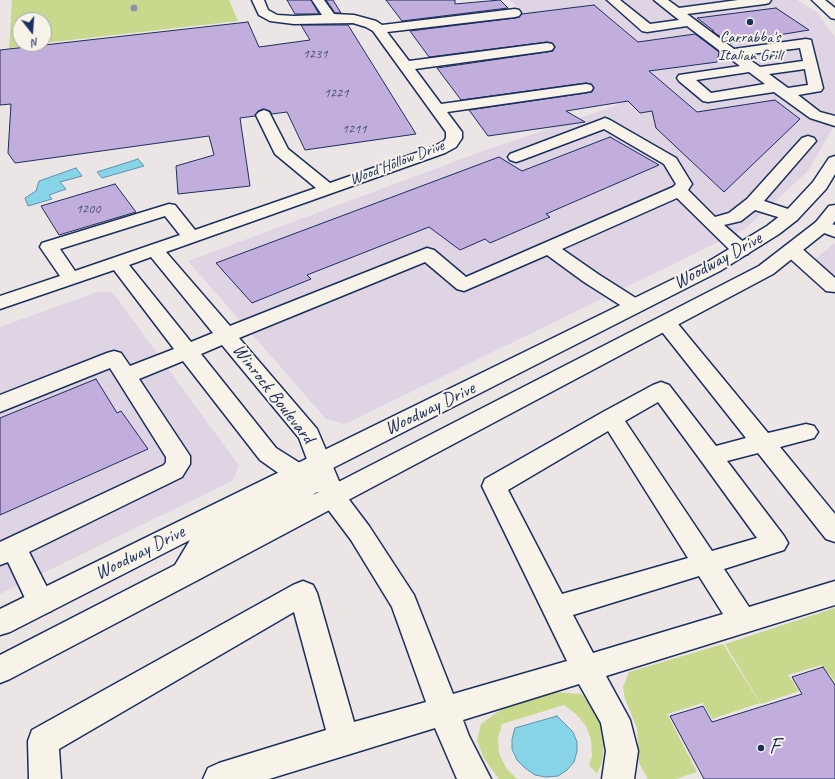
<!DOCTYPE html>
<html>
<head>
<meta charset="utf-8">
<style>
	body { margin:0 }
	#map { position:relative; width:835px; height:779px; overflow:hidden; background:#ece5e6; font-family:Caveat,sans-serif }
	canvas { display:block }
	.north { position:absolute; left:12px; top:12px; width:40px; height:40px; box-sizing:border-box; background:#f7f3e8; border:1px solid #9fa5b1; border-radius:50%; rotate:163deg; font-size:11px; font-weight:700; line-height:16px; text-align:center; color:#1b2f5e }
	.north::after { content:''; display:block; margin:auto; width:14px; height:18px; background:#1b2f5e; clip-path:polygon(50% 0,100% 100%,50% 72%,0 100%) }
</style>
</head>
<body>
<div id="map">
<canvas width="835" height="779"></canvas>
<div class="north">N</div>
</div>
<script>
const ctx = document.querySelector('canvas').getContext('2d');
ctx.lineJoin = 'round';
function fillPath(path, color) { ctx.fillStyle = color; ctx.fill(path, 'evenodd'); }
const toPath = rows => new Path2D(rows.map(r => 'M' + r).join(''));
function stroke(path, color, width, dash) { ctx.strokeStyle = color; ctx.lineWidth = width; ctx.lineCap = dash ? 'butt' : 'round'; ctx.setLineDash(dash || []); ctx.stroke(path); }
function label(font, color, halo, rows, align = 'center') {
  ctx.font = font + ' Caveat,sans-serif'; ctx.lineWidth = 4; ctx.setLineDash([]); ctx.textBaseline = 'middle'; ctx.strokeStyle = halo; ctx.fillStyle = color; for (const [text, x, y, turn = 0] of rows) {
    ctx.save(); ctx.translate(x, y); ctx.rotate((+turn || 0) * Math.PI / 180); ctx.textAlign = isNaN(turn) ? turn : align; if (halo) ctx.strokeText(text, 0, 0); ctx.fillText(text, 0, 0); ctx.restore();
  }
}
fillPath(toPath([
	[510,0,797,0,818,13,835,38,835,124,809,170,745,229,345,424,326,419,188,261,483,151,618,105],
	[835,243,835,279,814,260],
	[97,292,110,292,117,298,239,466,232,481,0,594,0,327]
]), '#dfd4e3');
fillPath(toPath([
	[12,0,229,0,238,21,44,43,44,20,20,20,20,44,39,44,9,48],
	[835,608,835,682,822,665,788,675,799,691,761,704,725,644],
	[723,644,760,703,712,719,703,703,667,714,697,772,676,779,648,779,639,763,637,728,625,699,623,687,629,672],
	[555,692,581,694,594,708,600,724,604,744,602,762,597,774,589,765,592,756,591,740,586,726,576,714,564,705,502,724,498,738,499,753,506,768,517,779,499,779,483,757,477,740,481,724,506,706,536,693]
]), '#c8d98e');
const water = toPath([
	[138,159,144,166,102,178,97,172,138,159],
	[76,168,82,176,60,182,66,189,49,195,52,199,28,206,25,198,36,191,39,181,76,168],
	[557,716,573,732,577,742,577,751,574,762,567,770,558,776,546,777,535,775,525,768,517,760,512,749,512,739,515,728,557,716]
]);
fillPath(water, '#88d4e7');
stroke(water, '#5c92b0', 1);
const building = toPath([
	[287,0,311,0,319,14,295,14,287,0],
	[326,0,333,0,341,13,335,13,326,0],
	[386,0,455,0,455,4,500,0,508,8,402,21,386,0],
	[594,5,638,42,695,34,719,52,717,62,649,71,697,112,775,100,800,119,724,192,656,128,652,111,640,113,628,101,566,111,585,122,488,136,469,110,586,93,592,92,594,87,591,84,586,83,461,100,437,68,547,52,553,51,555,46,552,43,547,42,429,57,410,31,515,18,519,17,522,14,594,5],
	[776,8,809,30,730,43,712,31,714,31,697,18,776,8],
	[248,22,259,47,310,40,301,25,348,25,416,134,305,150,287,112,272,114,270,111,263,109,258,111,255,116,240,118,250,186,178,194,176,166,214,155,209,136,15,163,8,153,11,104,0,105,0,50,248,22],
	[610,137,659,165,546,214,550,217,490,243,485,239,460,250,429,227,307,275,311,279,252,303,216,263,499,157,522,171,610,137],
	[115,184,136,212,59,235,41,206,115,184],
	[96,379,117,413,121,411,148,449,0,515,0,418,96,379],
	[823,667,835,685,835,779,704,779,670,716,703,706,712,722,802,694,792,677,823,667]
]);
fillPath(building, '#c2aedd');
stroke(building, '#1b2f5e', 1);
const minor = toPath([
	[252,0,264,0,268,10,277,15,294,16,322,15,312,0,324,0,334,14,354,15,376,21,382,25,515,9,519,10,521,13,519,16,515,17,387,32,409,61,547,43,552,44,554,47,552,50,547,51,415,69,441,104,586,84,591,85,593,88,591,91,586,92,447,112,462,132,462,138,456,147,445,153,166,252,230,326,427,248,434,250,466,277,673,187,676,184,664,164,604,129,522,160,516,162,510,160,508,157,510,154,600,120,605,118,610,120,676,158,692,184,688,190,715,217,729,213,747,199,802,138,808,136,814,138,816,141,764,201,797,212,800,216,797,220,791,221,755,210,741,221,724,225,748,246,750,250,748,254,741,256,734,254,677,198,562,249,598,274,642,302,645,306,642,310,635,312,628,310,584,282,547,255,464,291,457,289,425,262,239,338,317,429,344,493,369,526,414,595,453,694,567,661,482,486,485,479,603,412,653,385,661,382,669,385,716,446,746,438,659,328,656,323,659,318,666,316,673,318,768,433,806,424,814,426,818,432,814,438,780,447,835,514,835,542,826,539,758,453,727,461,784,536,788,543,784,550,724,569,749,607,835,581,835,605,606,676,630,720,638,751,634,779,602,779,606,751,601,723,579,684,463,720,469,736,491,779,457,779,435,728,269,779,203,779,208,768,219,763,326,730,294,612,59,749,61,779,29,779,28,741,32,730,293,585,303,581,313,585,317,593,354,722,426,702,392,607,351,540,324,504,319,492,313,493,304,491,260,460,183,361,139,379,190,456,190,464,182,477,29,552,55,603,51,611,41,615,31,611,8,562,0,565,0,542,164,465,166,462,166,457,110,368,0,412,0,395,107,353,114,351,121,353,130,366,174,349,114,270,0,309,0,296,60,276,40,247,42,243,169,204,175,205,195,230,316,188,275,154,256,115,259,112,264,110,269,112,288,149,330,183,433,147,444,141,446,138,446,132,373,31,366,27,353,23,294,24,270,21,259,15,252,0],
	[165,216,180,235,75,271,60,249,165,216],
	[151,257,213,333,191,342,129,265,151,257],
	[222,345,299,438,311,470,276,448,201,354,222,345],
	[658,402,702,462,757,538,712,551,625,421,658,402],
	[608,431,688,558,562,594,508,490,608,431],
	[699,576,723,614,593,653,573,615,699,576],
	[607,0,620,0,650,24,679,20,654,0,668,0,679,8,738,0,771,0,769,3,765,4,687,14,734,49,806,39,811,40,823,88,821,91,798,95,820,112,835,116,835,126,810,118,774,92,708,102,703,101,679,81,677,78,679,75,740,66,687,26,647,32,642,31,607,0],
	[800,48,803,61,760,67,743,55,800,48],
	[805,69,808,85,788,88,769,74,805,69],
	[749,72,765,84,711,93,696,80,749,72],
	[822,221,835,225,835,237,816,230,813,226,816,222,822,221],
	[792,244,799,246,835,278,835,292,826,291,785,254,783,250,785,246,792,244]
]);
const major = toPath([
	[812,0,825,0,835,8,835,19,831,18,812,0],
	[835,156,835,174,826,189,797,220,779,234,720,271,329,470,320,489,313,495,759,266,816,222,829,206,835,205,835,221,828,230,773,274,196,581,10,679,0,683,0,655,175,565,190,540,282,493,10,632,0,635,0,609,706,263,767,226,785,212,813,182,829,158,835,156]
]);
stroke(minor, '#1b2f5e', 3);
stroke(major, '#1b2f5e', 3);
fillPath(minor, '#f7f3e8');
fillPath(major, '#f7f3e8');
ctx.fillStyle = '#8c94a1';
for (const [x, y] of [
	[134,8]
]) { ctx.beginPath(); ctx.arc(x, y, 3.5, 0, 2 * Math.PI); ctx.fill(); }
for (const [x, y, r, color] of [
	[750,22,4,"#1b2f5e"],
	[761,748,4,"#1b2f5e"]
]) { const dot = new Path2D(); dot.arc(x, y, r, 0, 2 * Math.PI); ctx.fillStyle = color; ctx.fill(dot); stroke(dot, '#f7f3e8', 1.5); }
label('14px', '#454f7e', null, [
	["1231",315,54],
	["1221",336,93],
	["1211",354,129],
	["1200",88,209]
]);
label('16px', '#1b2f5e', '#f7f3e8', [
	["Carrabba's",750,38],
	["Italian Grill",750,56]
]);
label('16px', '#1b2f5e', '#f7f3e8', [
	["Wood Hollow Drive",397,163,-21]
]);
label('19px', '#1b2f5e', '#f7f3e8', [
	["Woodway Drive",718,261,-29],
	["Winrock Boulevard",273,394,52],
	["Woodway Drive",430,409,-26],
	["Woodway Drive",140,553,-27]
]);
label('23px', '#1b2f5e', '#f7f3e8', [
	["F",769,748]
], 'left');
</script>
</body>
</html>
